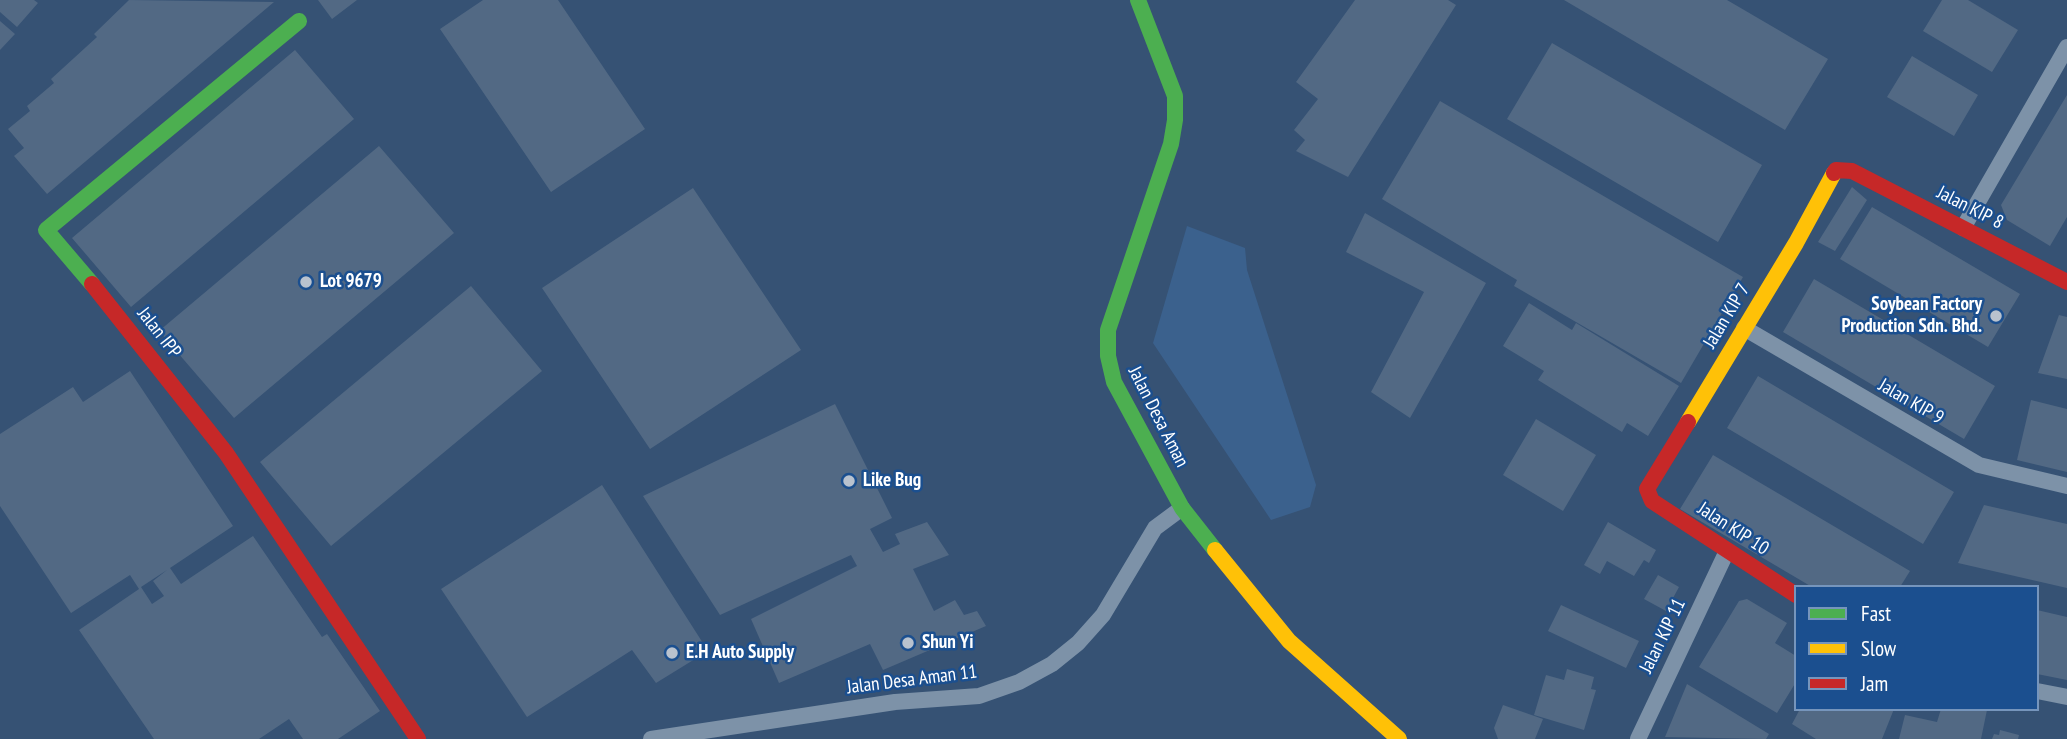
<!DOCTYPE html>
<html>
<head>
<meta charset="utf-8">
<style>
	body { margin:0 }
	#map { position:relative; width:2067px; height:739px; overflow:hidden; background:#365274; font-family:"PT Sans Narrow",sans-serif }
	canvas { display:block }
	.legend { position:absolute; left:1794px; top:585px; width:245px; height:126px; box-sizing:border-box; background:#1b4f8f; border:2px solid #7695bc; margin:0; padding:9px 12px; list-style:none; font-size:21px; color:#fff }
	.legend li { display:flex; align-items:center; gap:14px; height:35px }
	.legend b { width:35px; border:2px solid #7695bc }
</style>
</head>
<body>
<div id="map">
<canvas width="2067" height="739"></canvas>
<ul class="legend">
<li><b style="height:9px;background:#4caf50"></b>Fast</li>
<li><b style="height:9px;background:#ffc107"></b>Slow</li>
<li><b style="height:9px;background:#c62828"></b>Jam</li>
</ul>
</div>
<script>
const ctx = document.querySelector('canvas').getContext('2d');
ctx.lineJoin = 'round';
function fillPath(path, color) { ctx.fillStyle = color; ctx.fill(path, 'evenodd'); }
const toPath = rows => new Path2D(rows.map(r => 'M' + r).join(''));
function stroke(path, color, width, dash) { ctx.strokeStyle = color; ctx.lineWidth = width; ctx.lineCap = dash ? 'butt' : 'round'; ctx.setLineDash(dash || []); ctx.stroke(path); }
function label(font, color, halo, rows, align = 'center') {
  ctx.font = font + ' "PT Sans Narrow",sans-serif'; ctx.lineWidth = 5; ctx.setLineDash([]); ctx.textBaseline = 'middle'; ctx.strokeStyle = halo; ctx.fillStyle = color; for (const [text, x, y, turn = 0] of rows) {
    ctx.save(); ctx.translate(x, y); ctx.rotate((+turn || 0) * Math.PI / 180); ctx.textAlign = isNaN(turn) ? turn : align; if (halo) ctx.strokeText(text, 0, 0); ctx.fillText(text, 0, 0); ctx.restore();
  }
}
fillPath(toPath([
	[1187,226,1245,248,1247,270,1316,485,1310,507,1271,520,1153,343]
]), '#3b618d');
fillPath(toPath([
	[0,0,34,0,38,3,17,27,0,12],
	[129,0,274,2,47,194,14,156,24,148,8,129,30,111,27,106,54,83,51,79,97,37,94,34],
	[318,0,357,0,332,19],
	[483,0,558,0,645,129,551,192,440,29],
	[1355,0,1448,0,1456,5,1348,177,1296,151,1305,140,1294,130,1318,99,1296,82],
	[1564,0,1727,0,1828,59,1785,130],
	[1942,0,1968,0,2018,30,1992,72,1923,31],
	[0,21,15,34,0,50],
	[1552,43,1762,165,1718,242,1507,119],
	[295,50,354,119,131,307,72,238],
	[1912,56,1978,95,1954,136,1887,97],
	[2067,95,2067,217,2050,246,2007,220,2001,205],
	[1440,101,1743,277,1681,383,1514,286,1517,280,1382,199],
	[379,146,454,233,234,418,159,331],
	[1852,187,1867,200,1835,251,1818,242],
	[693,188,801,350,650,449,542,288],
	[1872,207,2020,294,1988,347,1840,259],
	[1365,213,1486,283,1410,418,1371,392,1424,292,1346,252],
	[1814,279,1995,386,1964,439,1783,332],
	[471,286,542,371,331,546,260,462],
	[1529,303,1572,330,1576,323,1679,386,1648,436,1627,423,1622,432,1538,380,1544,371,1503,346],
	[2059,315,2067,317,2067,379,2038,373],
	[130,371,233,526,170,568,181,584,253,536,322,637,327,634,380,711,338,739,303,739,289,719,259,739,154,739,79,630,139,589,130,575,71,613,0,506,0,434,73,387,83,402],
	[167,570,153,581,164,596,152,604,141,587],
	[1758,376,1954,492,1923,544,1727,428],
	[2031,400,2067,409,2067,472,2017,460],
	[835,404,892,518,870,529,883,552,900,544,895,534,927,522,949,555,913,569,934,611,955,600,964,615,977,611,986,626,883,670,870,644,779,683,751,619,857,566,851,555,720,615,643,496],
	[1536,419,1596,455,1563,511,1503,475],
	[1713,455,1910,571,1900,587,1812,587,1680,509],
	[602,485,708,651,656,683,632,650,527,717,441,589],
	[1984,505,2067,524,2067,588,1958,563],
	[1608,522,1656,550,1649,563,1644,560,1634,576,1607,561,1600,574,1584,565],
	[1658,575,1679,587,1666,611,1644,599],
	[1747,599,1787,623,1775,643,1796,656,1796,682,1777,713,1699,667,1739,601],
	[1561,605,1639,641,1626,668,1548,631],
	[2037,610,2067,617,2067,680,2037,674],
	[1567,669,1594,677,1591,689,1596,690,1584,730,1534,715,1546,675,1564,680],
	[1687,684,1769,734,1766,739,1665,737],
	[1503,705,1543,719,1535,739,1498,739,1494,728],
	[1800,709,1894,709,1882,739,1816,739,1792,724],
	[1941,709,1987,710,1981,739,1899,739,1905,715,1937,722],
	[2000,730,2019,735,2018,739,1992,739,1994,734,1999,735]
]), '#526984');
stroke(toPath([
	[1963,228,2067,47],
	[1744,328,1979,465,2067,486],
	[2037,691,2067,697],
	[651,739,895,702,979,696,1019,682,1052,664,1078,643,1103,615,1155,528,1182,508],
	[1638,739,1727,551]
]), '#7d92a8', 16);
stroke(toPath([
	[1138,0,1175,96,1175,120,1171,144,1108,330,1108,356,1114,382,1182,508,1215,550],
	[92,284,46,230,299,21]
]), '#4caf50', 16);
stroke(toPath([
	[1688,422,1796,243,1834,173],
	[1215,550,1289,641,1399,739]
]), '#ffc107', 16);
stroke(toPath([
	[1834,173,1836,170,1852,171,2067,282],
	[92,284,226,453,418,739],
	[1688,422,1647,489,1652,501,1796,595]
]), '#c62828', 16);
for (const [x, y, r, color] of [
	[306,282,7,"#b9c2ce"],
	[1996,316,7,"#b9c2ce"],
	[849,481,7,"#b9c2ce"],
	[908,643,7,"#b9c2ce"],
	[672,653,7,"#b9c2ce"]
]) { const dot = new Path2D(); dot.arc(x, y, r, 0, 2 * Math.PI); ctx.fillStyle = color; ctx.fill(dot); stroke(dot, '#1b4f8f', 2.5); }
label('19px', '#fff', '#1b4f8f', [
	["Jalan KIP 8",1970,208,27],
	["Jalan KIP 7",1727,316,-59],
	["Jalan IPP",159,333,52],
	["Jalan KIP 9",1911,402,30],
	["Jalan Desa Aman",1158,417,63],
	["Jalan KIP 10",1733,529,33],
	["Jalan KIP 11",1663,636,-64],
	["Jalan Desa Aman 11",912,680,-7]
]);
label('bold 19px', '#fff', '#1b4f8f', [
	["Lot 9679",320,282],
	["Soybean Factory",1982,305,"right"],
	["Production Sdn. Bhd.",1982,327,"right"],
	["Like Bug",863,481],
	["Shun Yi",922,643],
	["E.H Auto Supply",686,653]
], 'left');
</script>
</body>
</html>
